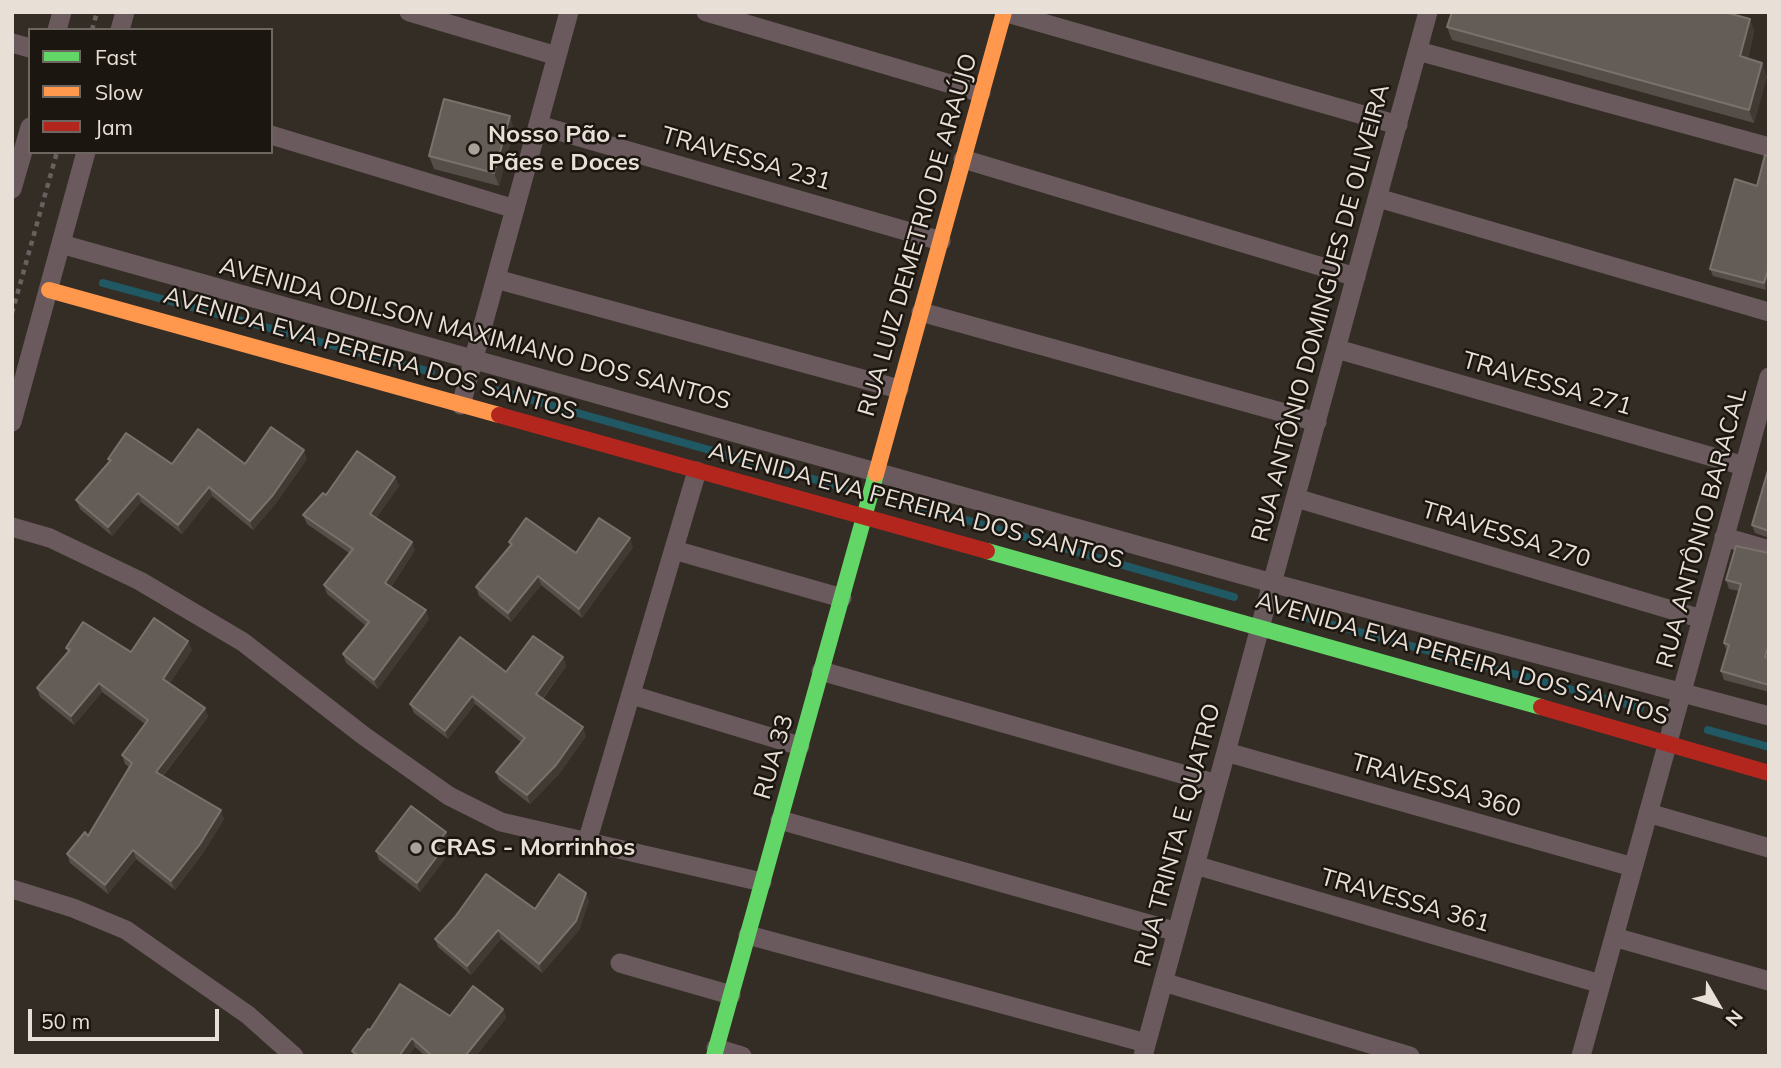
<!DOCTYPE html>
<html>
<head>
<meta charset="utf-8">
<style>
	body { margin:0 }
	#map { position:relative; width:1781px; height:1068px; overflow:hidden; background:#342d25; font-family:Mulish,sans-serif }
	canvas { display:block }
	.frame { position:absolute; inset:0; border:14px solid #e8dfd7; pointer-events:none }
	.legend { position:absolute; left:28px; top:28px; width:245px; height:126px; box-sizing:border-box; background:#1c1610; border:2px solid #6e6660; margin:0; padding:9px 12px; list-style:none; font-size:21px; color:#e8dfd7 }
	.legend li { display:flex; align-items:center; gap:14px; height:35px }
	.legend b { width:35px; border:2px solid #6e6660 }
	.north { position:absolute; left:1683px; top:970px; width:70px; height:70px; -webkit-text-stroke:5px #1c1610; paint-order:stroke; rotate:129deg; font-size:19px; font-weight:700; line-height:28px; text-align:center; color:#e8dfd7 }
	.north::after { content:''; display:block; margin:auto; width:24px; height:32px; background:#e8dfd7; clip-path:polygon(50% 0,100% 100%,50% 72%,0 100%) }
	.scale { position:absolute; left:28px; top:1009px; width:191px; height:32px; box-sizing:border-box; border:4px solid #e8dfd7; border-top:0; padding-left:9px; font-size:21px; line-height:24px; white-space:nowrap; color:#e8dfd7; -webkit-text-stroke:5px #1c1610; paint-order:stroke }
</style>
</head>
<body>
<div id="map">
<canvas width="1781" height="1068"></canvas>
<div class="frame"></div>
<ul class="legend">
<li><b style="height:9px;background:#63d668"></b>Fast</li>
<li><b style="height:9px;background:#ff974d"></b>Slow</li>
<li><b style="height:9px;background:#b3261e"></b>Jam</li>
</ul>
<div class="north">N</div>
<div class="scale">50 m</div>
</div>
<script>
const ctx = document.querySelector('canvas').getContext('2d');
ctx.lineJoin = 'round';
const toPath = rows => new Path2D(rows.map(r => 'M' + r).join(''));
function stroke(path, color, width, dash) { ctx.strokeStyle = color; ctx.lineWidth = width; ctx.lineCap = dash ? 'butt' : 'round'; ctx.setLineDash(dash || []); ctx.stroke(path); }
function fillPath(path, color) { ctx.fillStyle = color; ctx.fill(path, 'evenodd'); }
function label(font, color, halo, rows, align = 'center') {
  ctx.font = font + ' Mulish,sans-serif'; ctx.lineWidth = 5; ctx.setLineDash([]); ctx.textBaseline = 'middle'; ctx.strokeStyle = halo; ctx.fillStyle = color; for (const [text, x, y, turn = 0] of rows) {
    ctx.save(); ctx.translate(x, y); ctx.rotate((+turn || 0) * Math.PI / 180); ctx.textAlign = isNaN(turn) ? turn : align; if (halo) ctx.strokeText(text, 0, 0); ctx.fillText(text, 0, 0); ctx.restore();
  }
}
stroke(toPath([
	[103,283,431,372],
	[492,389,845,488],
	[900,501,1234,597],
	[1304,617,1640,708],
	[1708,730,1769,747]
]), '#205863', 8);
stroke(toPath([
	[92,30,97,12],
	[12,313,57,152]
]), '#6b5f5f', 4.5, [5, 5]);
stroke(toPath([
	[409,12,557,56],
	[706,12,981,93],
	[1004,12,1398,125],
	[57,30,62,12],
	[120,30,125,12],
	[12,43,30,48],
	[1418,51,1769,147],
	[538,125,941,241],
	[271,135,515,209],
	[963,159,1356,277],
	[12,189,30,127],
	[1378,198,1769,312],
	[61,244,1272,583,1769,716],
	[496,279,899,389],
	[921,312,1317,422],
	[1337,349,1744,466],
	[461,405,569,12],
	[12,422,86,152],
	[1296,498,1702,619],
	[12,527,50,538,140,581,243,642,364,736,449,796,501,822,762,882],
	[1724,537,1769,550],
	[674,550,842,598],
	[821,671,1217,784],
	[632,695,800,746],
	[1226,752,1633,867],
	[1648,813,1769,848],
	[780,820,1177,932],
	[587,842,697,471],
	[1195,865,1601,984],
	[12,889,73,908,126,930,248,1015,294,1056],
	[748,935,1146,1043],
	[1614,937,1769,981],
	[620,963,731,995],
	[1163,982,1410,1056],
	[716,1048,742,1056],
	[1143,1056,1428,12],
	[1581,1056,1769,377]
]), '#6a5a5d', 19);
stroke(toPath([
	[987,551,1541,707],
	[714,1056,876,474]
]), '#63d668', 16);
stroke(toPath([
	[49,290,499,415],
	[876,474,1004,12]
]), '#ff974d', 16);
stroke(toPath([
	[499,415,987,551],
	[1541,707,1769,773]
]), '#b3261e', 16);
fillPath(toPath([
	[1750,19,1754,32,1748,58,1767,76,1754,123,1452,40,1447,27],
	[514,129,499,186,434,169,429,156],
	[1757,186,1766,290,1713,276,1710,269],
	[108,459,172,464,245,464,307,459,276,503,253,530,212,496,182,534,141,502,112,536,80,509,76,500,109,462],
	[1769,467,1769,538,1755,533,1752,525],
	[395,477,399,486,376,518,415,550,391,587,429,619,378,689,346,663,343,654,366,626,327,594,324,585,349,553,307,524,303,515,326,495],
	[509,542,576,553,633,547,582,618,541,585,511,622,479,596,476,587,510,545],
	[1769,553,1769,692,1724,680,1721,671,1727,652,1724,643,1739,591,1729,589,1726,580],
	[66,648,131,652,192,650,169,684,205,708,208,717,163,776,224,819,203,853,175,890,136,859,108,894,70,863,67,854,88,836,129,767,125,764,122,755,145,724,102,692,74,725,40,697,37,688,68,652],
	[563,657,566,666,543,699,586,736,559,774,530,804,499,780,496,772,521,742,475,704,448,739,414,713,410,704,506,672],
	[446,832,449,841,441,851,444,860,420,892,379,860,376,851],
	[589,901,579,930,542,973,501,939,471,975,438,947,435,939,535,909],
	[503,1009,506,1018,476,1056,425,1056,415,1047,408,1056,353,1056,352,1051,370,1030,450,1016]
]), '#544d48');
fillPath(toPath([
	[1750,19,1754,32,1745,69,1740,56],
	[1762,63,1767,76,1754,123,1749,110],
	[510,116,514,129,499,186,494,173],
	[1769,267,1769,283,1766,290,1764,283],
	[304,450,307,459,276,503,253,530,250,521],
	[395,477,399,486,373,523,370,514],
	[209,487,212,496,182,534,178,525],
	[138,493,141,502,112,536,108,527],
	[630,538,633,547,582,618,579,609],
	[412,542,415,550,388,591,385,583],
	[538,576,541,585,511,622,508,613],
	[426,610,429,619,378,689,374,680],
	[188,641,192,650,166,688,163,679],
	[1769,644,1769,663,1765,657],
	[563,657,566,666,539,703,536,694],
	[99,683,102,692,74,725,71,716],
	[472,696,475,704,448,739,445,731],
	[205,708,208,717,159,780,156,772],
	[583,727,586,736,559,774,530,804,527,795],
	[221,810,224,819,203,853,175,890,171,881],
	[446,832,449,841,441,851,444,860,420,892,417,883,435,846],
	[133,850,136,859,108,894,105,885],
	[586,893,589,901,579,930,542,973,539,964],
	[498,930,501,939,471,975,467,966],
	[503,1009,506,1018,476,1056,465,1056],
	[412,1038,415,1047,408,1056,399,1056]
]), '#413a33');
const building = toPath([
	[1452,12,1724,12,1750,19,1740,56,1762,63,1749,110,1447,27,1452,12],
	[444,99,510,116,494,173,429,156,444,99],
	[1765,155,1769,156,1769,267,1764,283,1710,269,1735,179,1757,186,1765,155],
	[271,427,304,450,273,495,250,521,209,487,178,525,138,493,108,527,76,500,111,460,108,459,126,433,172,464,198,429,245,464,271,427],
	[357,451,395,477,370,514,412,542,385,583,426,610,374,680,343,654,369,622,324,585,353,549,303,515,323,493,326,495,357,451],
	[1769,467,1769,531,1752,525,1769,467],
	[526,518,576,553,599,518,630,538,579,609,538,576,508,613,476,587,512,544,509,542,526,518],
	[1736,546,1769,553,1769,644,1765,657,1769,658,1769,685,1721,671,1729,645,1724,643,1741,584,1726,580,1736,546],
	[154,618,188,641,163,679,205,708,156,772,221,810,200,844,171,881,133,850,105,885,67,854,85,832,88,836,132,763,122,755,148,720,99,683,71,716,37,688,70,650,66,648,83,622,131,652,154,618],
	[533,636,563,657,536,694,583,727,556,765,527,795,496,772,525,738,472,696,445,731,410,704,460,637,506,672,533,636],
	[411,806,446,832,435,846,441,851,417,883,376,851,411,806],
	[486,874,535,909,559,874,586,893,576,921,539,964,498,930,467,966,435,939,455,917,486,874],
	[400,984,450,1016,473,986,503,1009,465,1056,432,1056,412,1038,399,1056,359,1056,352,1051,368,1029,370,1030,400,984]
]);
fillPath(building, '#645d57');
stroke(building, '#79716b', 2);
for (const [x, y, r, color] of [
	[474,149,7,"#a9a199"],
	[416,848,7,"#a9a199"]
]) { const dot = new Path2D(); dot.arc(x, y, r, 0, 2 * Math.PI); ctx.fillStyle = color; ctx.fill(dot); stroke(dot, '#1c1610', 2.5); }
label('bold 24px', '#e8dfd7', '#1c1610', [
	["Nosso Pão -",488,135],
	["Pães e Doces",488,163],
	["CRAS - Morrinhos",430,848]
], 'left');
label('24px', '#e8dfd7', '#1c1610', [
	["TRAVESSA 231",746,159,16],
	["RUA LUIZ DEMETRIO DE ARAÚJO",918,235,-74],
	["RUA ANTÔNIO DOMINGUES DE OLIVEIRA",1321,313,-75],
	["AVENIDA ODILSON MAXIMIANO DOS SANTOS",475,334,15],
	["AVENIDA EVA PEREIRA DOS SANTOS",370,354,16],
	["TRAVESSA 271",1547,384,16],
	["AVENIDA EVA PEREIRA DOS SANTOS",916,506,15],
	["RUA ANTÔNIO BARACAL",1702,528,-75],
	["TRAVESSA 270",1506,535,17],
	["AVENIDA EVA PEREIRA DOS SANTOS",1462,659,16],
	["RUA 33",774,757,-74],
	["TRAVESSA 360",1436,786,16],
	["RUA TRINTA E QUATRO",1178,835,-75],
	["TRAVESSA 361",1405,901,16]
]);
</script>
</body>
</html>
